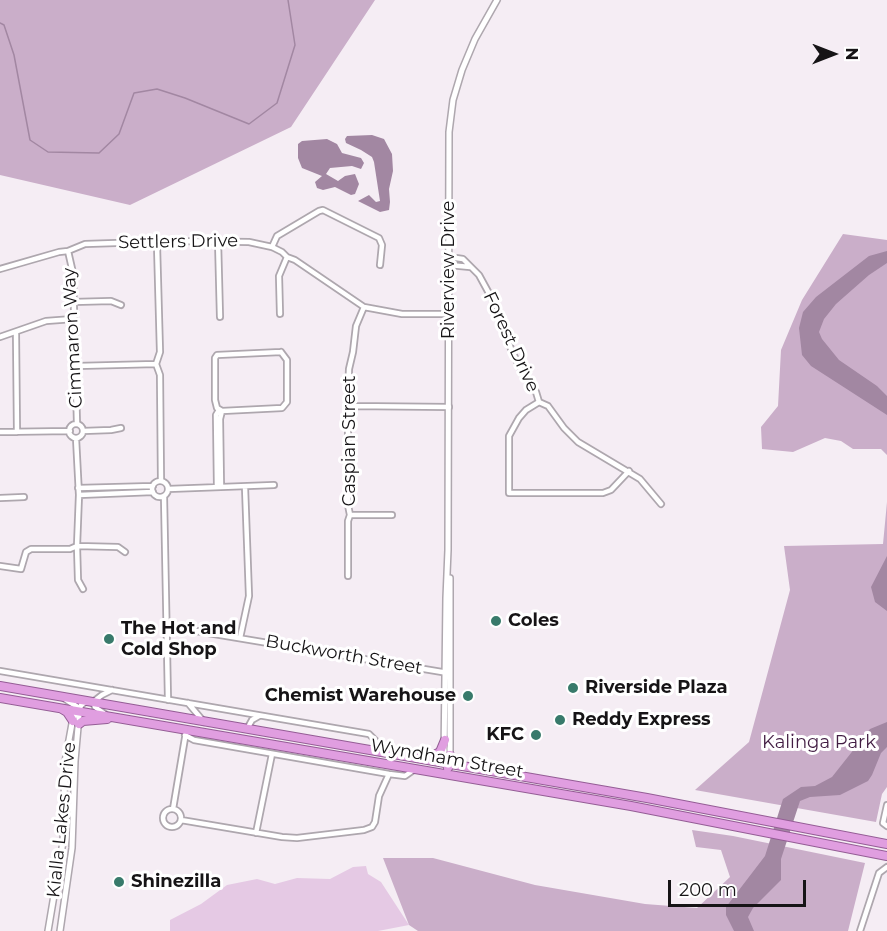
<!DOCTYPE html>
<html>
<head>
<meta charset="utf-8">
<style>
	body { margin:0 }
	#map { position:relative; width:887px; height:931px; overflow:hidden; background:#f5edf4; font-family:Montserrat,sans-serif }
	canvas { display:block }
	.north { position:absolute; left:803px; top:24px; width:60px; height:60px; -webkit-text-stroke:4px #fff; paint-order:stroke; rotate:90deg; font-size:16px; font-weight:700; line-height:24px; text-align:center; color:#161416 }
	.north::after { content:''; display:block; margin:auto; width:21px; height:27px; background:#161416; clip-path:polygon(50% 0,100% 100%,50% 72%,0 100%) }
	.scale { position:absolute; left:668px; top:880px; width:138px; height:27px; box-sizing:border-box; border:3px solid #161416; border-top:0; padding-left:8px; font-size:18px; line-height:21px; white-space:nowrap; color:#161416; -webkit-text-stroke:4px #fff; paint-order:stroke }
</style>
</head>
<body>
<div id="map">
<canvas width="887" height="931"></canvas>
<div class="north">N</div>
<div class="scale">200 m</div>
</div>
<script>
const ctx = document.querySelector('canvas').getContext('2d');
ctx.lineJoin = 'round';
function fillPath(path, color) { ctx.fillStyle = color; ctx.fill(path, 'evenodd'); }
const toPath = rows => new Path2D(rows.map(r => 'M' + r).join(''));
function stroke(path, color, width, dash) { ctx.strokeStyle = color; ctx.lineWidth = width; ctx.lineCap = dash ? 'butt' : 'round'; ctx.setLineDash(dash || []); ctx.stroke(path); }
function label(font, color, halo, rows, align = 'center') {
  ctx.font = font + ' Montserrat,sans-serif'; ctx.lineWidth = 6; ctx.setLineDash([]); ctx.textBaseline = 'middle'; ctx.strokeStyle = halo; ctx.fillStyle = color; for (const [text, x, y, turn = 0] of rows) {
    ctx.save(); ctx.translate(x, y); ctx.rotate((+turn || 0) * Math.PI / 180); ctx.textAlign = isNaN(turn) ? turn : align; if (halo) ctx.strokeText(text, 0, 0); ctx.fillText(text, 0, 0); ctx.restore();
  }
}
fillPath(toPath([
	[366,866,368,874,381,882,409,925,378,931,170,931,170,920,201,904,227,885,257,879,275,884,297,878,330,879,353,867]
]), '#e5c9e4');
fillPath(toPath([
	[0,0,375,0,291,127,130,205,0,175],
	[843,234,887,240,887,455,881,449,853,449,841,441,825,438,793,452,762,449,761,427,778,406,781,350,802,300],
	[887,502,887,787,882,794,876,822,695,790,749,742,790,590,784,546,883,544],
	[692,830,733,836,865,863,848,931,418,931,409,925,383,858,433,858,535,885,645,904,697,908,730,877,721,850,696,847]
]), '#caaec9');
fillPath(toPath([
	[372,135,384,139,392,154,393,171,389,189,390,202,389,210,380,212,358,201,369,195,376,202,380,201,374,162,372,157,361,150,346,143,345,139,347,136],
	[327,139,337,144,342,153,361,158,364,163,361,169,352,166,330,168,326,174,338,181,345,176,355,174,359,184,355,194,351,195,335,187,323,190,317,188,315,182,322,176,302,168,298,158,298,144,302,141],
	[887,251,887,263,869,275,836,304,824,319,819,332,822,339,839,360,877,386,887,396,887,415,811,366,802,355,799,328,803,312,816,297,869,256],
	[887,556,887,611,875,602,871,587],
	[887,722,887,747,881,753,872,775,868,781,840,795,810,797,800,801,781,859,781,880,753,908,748,917,754,931,734,931,726,915,726,907,765,856,783,799,801,787,815,786,832,777,870,729]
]), '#a287a2');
stroke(toPath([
	[0,23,4,25,14,55,30,140,48,152,99,153,119,134,134,93,157,89,185,98,249,124,277,103,295,45,288,0]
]), '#a287a2', 1.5);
const minor = toPath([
	[218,240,220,317],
	[157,245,160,352,156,364,160,375,161,481],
	[272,247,277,236,319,211,323,210,379,238,382,245,380,265],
	[68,251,73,273,77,424],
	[449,257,463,259,479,275,497,308,511,349,522,372,536,392,539,402,548,406,564,428,578,442,640,479,661,504],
	[449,265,470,267],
	[0,269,59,252,68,251,85,244,147,242,157,245,169,241,249,242,272,247,282,252,287,257,295,260,364,307,402,314,448,314],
	[73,302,111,301,121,305],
	[280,314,279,276,287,257],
	[16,333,17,432],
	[0,337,46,321,73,319],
	[281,352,287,360,287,402,282,408,222,411,217,408,215,400,215,358,217,355,281,352],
	[77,366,156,364],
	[539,402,526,410,519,418,509,436,509,493,603,493,611,490,629,471],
	[351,406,449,407],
	'69 431a7 7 0 1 1 14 0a7 7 0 1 1-14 0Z',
	[83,431,111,430,121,428],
	[0,432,70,431],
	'152 489a8 8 0 1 1 16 0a8 8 0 1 1-16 0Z',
	[217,487,216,415,219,410],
	[221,487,220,419,222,411],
	[78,488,153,486],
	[168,489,274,485],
	[79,495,153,492],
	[164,496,168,700],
	[0,498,24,497],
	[350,515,392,515],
	[0,566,21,569,26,552,31,549,70,549,77,546,79,495,76,438],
	[348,576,348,521,350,515,348,505,348,418,351,406,348,398,349,369,353,352,356,326,364,307],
	[83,589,78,580,77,546,118,547,125,552],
	[166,626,448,673],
	[240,638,249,596,245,487],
	[0,671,369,734,375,740,380,752],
	[188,703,204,722],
	[105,714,95,707,93,702,102,695,112,690],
	[247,729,252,720,259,716],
	[185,735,194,740,389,774,405,776,415,769],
	[887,805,883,823,887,826],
	'163 818a9 9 0 1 1 18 0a9 9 0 1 1-18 0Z',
	[173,809,186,732],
	[181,820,282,837,297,838,364,830,372,827,375,822,379,796,389,774],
	[256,833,272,754],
	[860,931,879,873,887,867]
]);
const tertiary = toPath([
	[450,578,450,755],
	[444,756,446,598,448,550,449,132,453,100,462,70,475,39,497,0],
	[48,931,63,842,65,762,73,718,82,704,87,701],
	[60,931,72,848,75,761,79,716,76,706,65,699]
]);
const trunk = toPath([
	[0,686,647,798,887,844],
	[0,698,631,806,887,856],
	[62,709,67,712,73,721],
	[79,724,83,721,107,719],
	[425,756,432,756,440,752,445,740],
	[448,768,450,764,450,755]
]);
stroke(minor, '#aea7ae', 8);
stroke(tertiary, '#aea7ae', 8);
stroke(trunk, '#945d95', 10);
stroke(minor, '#fff', 4.5);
stroke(tertiary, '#fff', 5);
stroke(trunk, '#e09ee0', 8);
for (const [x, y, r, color] of [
	[496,621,6,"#387a6b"],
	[109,639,6,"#387a6b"],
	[573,688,6,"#387a6b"],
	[468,696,6,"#387a6b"],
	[560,720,6,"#387a6b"],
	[536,735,6,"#387a6b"],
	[119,882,6,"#387a6b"]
]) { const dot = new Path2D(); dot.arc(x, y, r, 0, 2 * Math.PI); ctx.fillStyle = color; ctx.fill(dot); stroke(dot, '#fff', 2); }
label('18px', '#161416', '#fff', [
	["Settlers Drive",178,242,-1],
	["Riverview Drive",449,270,-90],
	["Cimmaron Way",73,338,-93],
	["Forest Drive",511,342,65],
	["Caspian Street",350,441,-90],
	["Buckworth Street",344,655,10],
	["Wyndham Street",447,759,10],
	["Kialla Lakes Drive",62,820,-84]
]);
label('bold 18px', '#161416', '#fff', [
	["Coles",508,621],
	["The Hot and",121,629],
	["Cold Shop",121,650],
	["Riverside Plaza",585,688],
	["Chemist Warehouse",456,696,"right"],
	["Reddy Express",572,720],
	["KFC",524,735,"right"],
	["Shinezilla",131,882]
], 'left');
label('18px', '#421d43', '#fff', [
	["Kalinga Park",819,743]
]);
</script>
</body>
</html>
